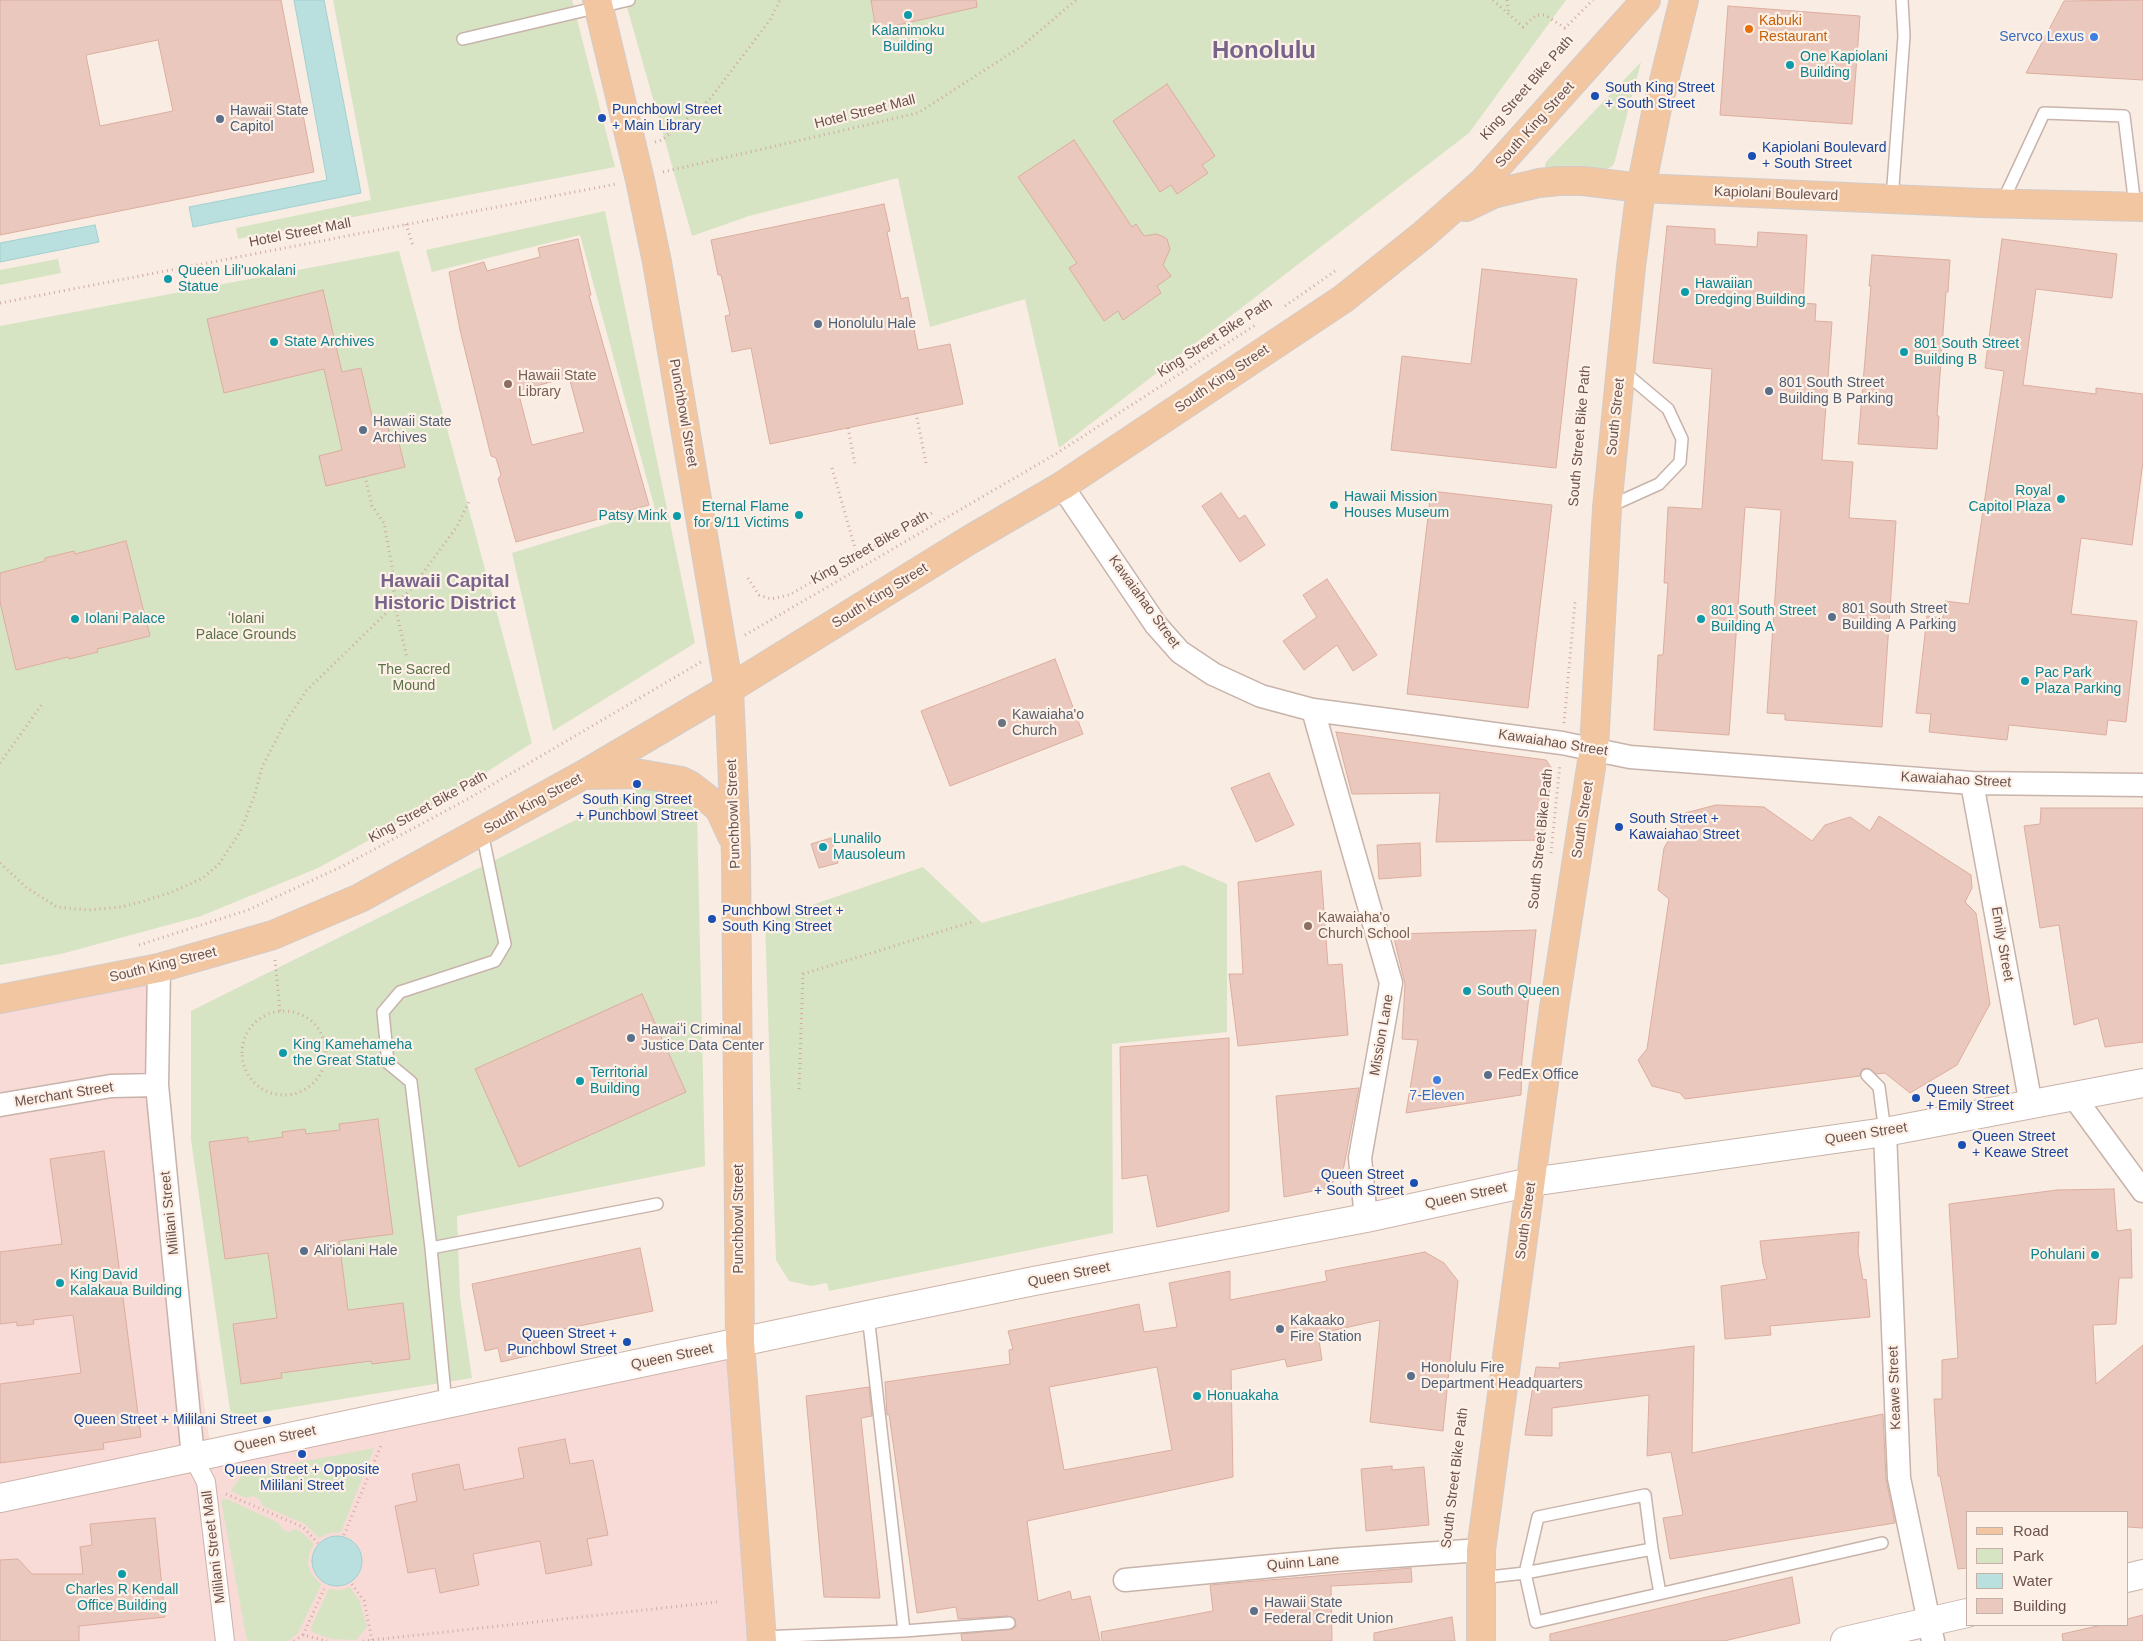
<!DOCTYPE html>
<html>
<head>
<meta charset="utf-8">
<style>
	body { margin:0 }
	#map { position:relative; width:2143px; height:1641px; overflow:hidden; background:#f9ece2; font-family:Helvetica,sans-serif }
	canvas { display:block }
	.legend { position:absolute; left:1966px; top:1511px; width:162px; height:115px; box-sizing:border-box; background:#fdf1e7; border:1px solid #c3b1a9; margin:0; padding:6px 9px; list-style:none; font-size:15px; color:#6d524c }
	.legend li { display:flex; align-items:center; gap:10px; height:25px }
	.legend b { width:25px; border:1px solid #c3b1a9 }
</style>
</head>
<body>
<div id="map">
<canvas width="2143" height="1641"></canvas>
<ul class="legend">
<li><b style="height:6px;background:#f1c6a1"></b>Road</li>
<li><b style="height:14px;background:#d6e4c3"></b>Park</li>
<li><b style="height:14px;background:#b9e0df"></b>Water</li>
<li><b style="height:14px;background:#ebc8bd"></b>Building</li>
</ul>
</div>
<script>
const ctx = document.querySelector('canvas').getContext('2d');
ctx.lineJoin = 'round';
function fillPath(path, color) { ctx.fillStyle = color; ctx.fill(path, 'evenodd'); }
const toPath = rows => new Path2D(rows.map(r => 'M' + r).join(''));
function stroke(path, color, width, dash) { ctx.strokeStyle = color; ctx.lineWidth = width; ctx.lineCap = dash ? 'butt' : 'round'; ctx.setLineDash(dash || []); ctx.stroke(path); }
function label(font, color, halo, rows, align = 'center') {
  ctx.font = font + ' Helvetica,sans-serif'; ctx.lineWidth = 4.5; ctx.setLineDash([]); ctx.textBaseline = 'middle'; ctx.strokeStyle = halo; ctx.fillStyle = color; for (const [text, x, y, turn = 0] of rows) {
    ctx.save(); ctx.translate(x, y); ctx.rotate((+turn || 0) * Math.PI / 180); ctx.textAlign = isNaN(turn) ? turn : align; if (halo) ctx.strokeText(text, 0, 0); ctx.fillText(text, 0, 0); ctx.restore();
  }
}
fillPath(toPath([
	[159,968,157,1086,210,1444,740,1342,762,1641,0,1641,0,999]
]), '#f8dbd7');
fillPath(toPath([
	[333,0,572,0,615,167,238,239,236,228,371,200],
	[625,0,1566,0,1469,133,1059,448,1025,299,930,327,898,178,749,216,692,236],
	[1641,62,1614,164,1611,167,1605,170,1546,169,1545,165,1546,162],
	[605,211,695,643,553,731,512,553,655,509,580,235,432,272,426,250],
	[399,251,532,743,446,798,318,868,201,916,61,954,0,965,0,326],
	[58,259,61,273,0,285,0,270],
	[652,782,678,789,697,813,705,1166,457,1216,460,1297,472,1378,231,1417,191,1140,191,1011],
	[1183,865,1227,884,1227,1032,1112,1044,1113,1233,829,1291,827,1283,811,1286,789,1281,776,1260,765,921,923,867,982,923],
	[374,1448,341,1532,330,1533,319,1538,305,1524,263,1506,260,1500,253,1496,246,1498,231,1491,243,1473],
	[227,1499,279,1523,282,1529,289,1532,296,1529,301,1532,314,1544,309,1554,308,1564,311,1573,321,1585,298,1633,288,1641,247,1641,221,1500],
	[350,1587,360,1602,367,1627,356,1640,332,1639,312,1632,311,1627,329,1589,340,1590]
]), '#d6e4c3');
const water = toPath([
	[294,0,324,0,361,193,193,227,189,207,327,180,294,0],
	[95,225,99,242,0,262,0,243,95,225],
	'312 1561a25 25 0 1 1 50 0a25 25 0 1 1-50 0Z'
]);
fillPath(water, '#b9e0df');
stroke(water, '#a1d0d0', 1);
const building = toPath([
	[0,0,281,0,314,172,0,235,0,0],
	[158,40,173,111,100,126,86,55,158,40],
	[871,0,976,0,977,7,876,30,871,0],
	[2143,0,2143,80,2026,73,2064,1,2143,0],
	[1728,6,1860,16,1852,124,1720,115,1728,6],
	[1167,84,1215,156,1202,165,1208,173,1177,194,1171,185,1160,192,1113,121,1167,84],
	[1074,140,1132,227,1136,224,1144,236,1156,234,1162,236,1167,239,1170,249,1163,265,1171,276,1157,286,1161,293,1123,320,1118,311,1104,321,1069,268,1077,263,1018,177,1074,140],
	[884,204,890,231,887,232,901,299,908,297,918,350,950,344,963,404,770,444,751,348,732,352,725,316,730,315,721,275,718,275,711,240,884,204],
	[1667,226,1715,229,1715,244,1757,247,1758,232,1807,235,1803,303,1816,304,1815,321,1832,322,1822,460,1853,462,1849,518,1896,521,1882,727,1785,720,1785,714,1767,713,1781,510,1745,507,1729,735,1654,730,1658,655,1663,655,1668,583,1664,583,1668,507,1702,509,1712,369,1653,363,1667,226],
	[578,239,591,295,589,295,649,505,516,542,498,479,501,475,496,458,491,456,460,330,449,272,484,262,487,271,540,257,538,248,578,239],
	[569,377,584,432,532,445,518,391,569,377],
	[2002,239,2117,254,2112,298,2036,289,2023,385,2096,394,2096,388,2143,394,2143,462,2132,545,2081,538,2071,614,2137,621,2126,722,2108,720,2106,735,2009,725,2007,740,1929,732,1931,714,1916,713,1927,616,1943,618,1945,601,1969,604,2004,371,1985,368,2002,239],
	[1872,255,1950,260,1948,292,1946,292,1937,416,1939,416,1937,449,1858,444,1871,286,1869,286,1872,255],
	[1482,269,1577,279,1556,468,1391,450,1402,356,1471,364,1482,269],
	[323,290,342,372,361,368,373,421,386,418,391,440,398,439,405,467,326,486,319,456,342,450,324,369,224,393,207,319,323,290],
	[1431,491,1552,505,1528,708,1407,694,1431,491],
	[1221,493,1239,519,1245,515,1265,545,1240,562,1202,506,1221,493],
	[126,541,150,636,97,649,98,652,69,659,68,657,16,670,0,602,0,573,45,561,45,558,74,551,75,554,126,541],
	[1327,579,1377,655,1353,671,1337,645,1304,670,1283,641,1317,617,1303,595,1327,579],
	[1055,659,1083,734,950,786,921,711,1055,659],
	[1336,732,1546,760,1552,769,1544,840,1436,842,1440,793,1352,794,1336,732],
	[1269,773,1294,825,1256,842,1231,788,1269,773],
	[1716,805,1764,807,1812,841,1825,825,1850,817,1870,831,1879,816,1971,875,1972,888,1965,902,1976,913,1990,1004,1957,1065,1910,1093,1885,1073,1876,1074,1868,1068,1862,1069,1860,1076,1685,1099,1680,1093,1652,1086,1638,1060,1647,1049,1669,899,1658,890,1664,848,1685,813,1716,805],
	[2041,808,2143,808,2143,1042,2105,1047,2098,1018,2074,1025,2059,925,2040,928,2024,826,2040,824,2041,808],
	[831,838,838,863,819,868,811,844,831,838],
	[1420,843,1421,876,1379,879,1377,845,1420,843],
	[1321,871,1328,965,1342,964,1348,1035,1238,1046,1229,974,1243,974,1238,882,1321,871],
	[1536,930,1522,1060,1521,1095,1406,1113,1418,1040,1402,1039,1405,984,1393,934,1536,930],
	[642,994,686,1092,519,1167,475,1069,642,994],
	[1229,1038,1229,1211,1157,1227,1147,1175,1122,1179,1120,1047,1229,1038],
	[1359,1088,1343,1171,1328,1188,1284,1197,1276,1096,1359,1088],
	[378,1119,393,1234,339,1241,348,1310,403,1303,410,1359,372,1364,371,1361,281,1373,282,1378,241,1384,233,1324,277,1318,268,1253,225,1259,209,1142,248,1137,248,1142,283,1137,282,1132,305,1129,306,1134,340,1130,339,1124,378,1119],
	[104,1151,141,1437,103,1443,104,1449,0,1463,0,1384,81,1373,73,1315,33,1320,34,1324,17,1326,17,1322,0,1324,0,1252,62,1244,50,1159,104,1151],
	[2114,1189,2117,1231,2131,1229,2132,1278,2119,1278,2116,1324,2093,1325,2096,1384,2143,1345,2143,1528,2127,1527,2127,1512,1967,1512,1967,1568,1958,1569,1940,1476,1938,1476,1934,1399,1942,1399,1942,1360,1958,1358,1949,1204,2057,1190,2114,1189],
	[1859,1232,1858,1251,1863,1280,1866,1279,1870,1317,1770,1326,1771,1335,1725,1339,1721,1286,1767,1279,1763,1264,1760,1241,1859,1232],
	[640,1248,653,1311,540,1334,544,1352,501,1362,498,1348,485,1351,472,1284,640,1248],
	[1425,1252,1444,1263,1458,1281,1443,1431,1370,1422,1380,1320,1318,1334,1322,1360,1287,1367,1285,1359,1231,1370,1233,1477,1027,1521,1038,1601,1070,1591,1072,1600,1090,1596,1100,1641,962,1641,961,1634,1013,1629,1016,1626,1015,1619,1008,1616,958,1619,956,1607,917,1613,889,1414,887,1415,885,1382,1010,1364,1009,1350,1013,1349,1008,1331,1139,1304,1144,1332,1177,1327,1169,1283,1230,1271,1230,1300,1327,1281,1325,1271,1425,1252],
	[1157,1367,1172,1450,1064,1470,1049,1387,1157,1367],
	[1694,1346,1692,1453,1883,1414,1886,1479,1895,1523,1670,1559,1663,1518,1683,1515,1671,1452,1647,1456,1649,1395,1552,1408,1552,1436,1525,1435,1536,1367,1560,1368,1559,1363,1694,1346],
	[869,1387,872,1416,861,1418,880,1598,824,1597,806,1396,869,1387],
	[565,1439,570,1464,593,1460,608,1535,587,1539,592,1565,546,1574,540,1541,473,1554,479,1585,440,1593,435,1568,408,1573,395,1506,417,1501,412,1474,459,1464,464,1490,524,1478,518,1448,565,1439],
	[1392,1466,1392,1470,1424,1467,1429,1525,1366,1531,1361,1469,1392,1466],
	[155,1518,165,1617,79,1626,79,1641,0,1641,0,1560,18,1559,32,1574,83,1574,80,1547,92,1545,90,1524,155,1518],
	[1411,1568,1412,1582,1331,1586,1332,1641,1102,1641,1101,1632,1213,1611,1210,1585,1411,1568],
	[1792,1577,1800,1623,1724,1641,1550,1641,1550,1634,1792,1577],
	[2143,1615,2143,1641,2063,1641,2062,1634,2102,1625,2127,1625,2127,1619,2143,1615],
	[1452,1617,1455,1641,1374,1641,1374,1633,1452,1617]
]);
fillPath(building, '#ebc8bd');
stroke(building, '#dcad9f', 1);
const service = toPath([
	[463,39,629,0],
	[1892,199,1904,36,1902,0],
	[2002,203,2044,113,2124,116,2135,206],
	[1608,507,1659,484,1680,462,1682,439,1668,409,1623,371],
	[1867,1075,1879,1087,1885,1132],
	[431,1248,657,1204],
	[868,1315,904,1631],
	[446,1404,431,1248,411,1082,388,1063,383,1012,400,992,495,961,505,944,482,832],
	[1652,1549,1660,1593],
	[1480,1578,1525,1573,1652,1549,1645,1495,1538,1517,1525,1573,1536,1622,1882,1543],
	[762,1637,904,1631,1009,1623]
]);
const pedestrian = toPath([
	[193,1457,206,1482,225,1641]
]);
const minor = toPath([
	[1062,486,1156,625,1180,652,1213,674,1261,696,1313,710,1562,743,1630,757,1972,783,2143,785],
	[1313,710,1391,983,1360,1158,1366,1218],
	[1972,783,2031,1105],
	[159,968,157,1085,193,1457],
	[2074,1097,2143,1191],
	[0,1105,111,1086,157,1085],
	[1885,1132,1899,1478,1933,1641],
	[1125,1580,1336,1560,1481,1550]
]);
const tertiary = toPath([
	[1531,1182,1885,1132,2143,1083],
	[2127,1578,2143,1574],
	[1845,1641,1967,1613]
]);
const secondary = toPath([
	[0,1498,868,1315,1034,1281,1366,1218,1531,1182]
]);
const primary = toPath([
	[597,0,640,180,657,262,729,689,736,854,740,1342,762,1641],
	[1466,207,1493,194,1539,183,1559,181,1583,181,1641,188,1982,203,2143,207],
	[584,775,641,774,681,781,691,786,719,808,732,836],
	[0,999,159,968,273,935,360,898,583,775,729,689,971,539,1062,486,1343,299,1423,235,1483,182,1646,0],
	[1481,1641,1481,1550,1554,1008,1594,748,1607,508,1631,267,1641,188,1656,113,1684,0]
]);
stroke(service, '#c8b3ab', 14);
stroke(pedestrian, '#c8b3ab', 20);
stroke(minor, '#c8b3ab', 25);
stroke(tertiary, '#c8b3ab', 30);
stroke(secondary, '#cdb4ab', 30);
stroke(primary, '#d3cbc9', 30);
stroke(toPath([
	[1493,0,1523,27,1536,15,1545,15,1565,28,1593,0],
	[1507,0,1509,14],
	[655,142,662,140,709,100,770,20,780,0],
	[663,172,918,113,1022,46,1076,0],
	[406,224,413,246],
	[0,303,616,184],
	[1285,306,1335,271],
	[916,413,926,463],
	[848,428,855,464],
	[832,468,857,555],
	[365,476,372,506,384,523,392,566,395,606,407,658],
	[748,578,759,595,771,599,789,595,932,513],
	[745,635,1054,455,1257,324],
	[1564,723,1575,602],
	[0,763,43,703],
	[1551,853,1560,764],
	[0,863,27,888,57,907,89,910,121,907,144,901,172,892,203,878,219,864,240,832,255,794,262,767,286,721,306,691,411,589,456,528,470,500],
	[139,945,248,910,343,866,466,800,701,662],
	[275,960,280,1011],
	'242 1053a42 42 0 1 1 84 0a42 42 0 1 1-84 0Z',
	[799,1089,803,974,972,922],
	[226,1494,303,1527,318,1543],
	[344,1535,382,1443],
	[352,1584,364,1601,372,1640],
	[303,1635,324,1589],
	[294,1641,303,1635,327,1641],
	[363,1641,717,1602]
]), '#cfaba1', 3, [1, 4]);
stroke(service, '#fff', 11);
stroke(pedestrian, '#fff', 18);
stroke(minor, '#fff', 22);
stroke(tertiary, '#fff', 28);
stroke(secondary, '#fff', 28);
stroke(primary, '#f1c6a1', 28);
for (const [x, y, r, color] of [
	[908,15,5,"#0f9aa8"],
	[1749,29,5,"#e8710a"],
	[2094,37,5,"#3f7fe0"],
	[1790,65,5,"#0f9aa8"],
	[1595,96,5,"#1a4fb4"],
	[602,118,5,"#1a4fb4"],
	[220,119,5,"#5c6f8a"],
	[1752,156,5,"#1a4fb4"],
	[168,279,5,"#0f9aa8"],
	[1685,292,5,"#0f9aa8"],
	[818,324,5,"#5c6f8a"],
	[274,342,5,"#0f9aa8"],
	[1904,352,5,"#0f9aa8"],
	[508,384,5,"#8d6e63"],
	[1769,391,5,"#5c6f8a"],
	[363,430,5,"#5c6f8a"],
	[2061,499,5,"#0f9aa8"],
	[1334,505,5,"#0f9aa8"],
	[799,515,5,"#0f9aa8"],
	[677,516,5,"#0f9aa8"],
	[1832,617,5,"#5c6f8a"],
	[75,619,5,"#0f9aa8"],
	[1701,619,5,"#0f9aa8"],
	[2025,681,5,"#0f9aa8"],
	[1002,723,5,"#6b7280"],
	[637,784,5,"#1a4fb4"],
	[1619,827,5,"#1a4fb4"],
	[823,847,5,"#0f9aa8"],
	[712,919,5,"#1a4fb4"],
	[1308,926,5,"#8d6e63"],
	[1467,991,5,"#0f9aa8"],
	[631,1038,5,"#5c6f8a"],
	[283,1053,5,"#0f9aa8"],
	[1488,1075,5,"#5c6f8a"],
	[1437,1080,5,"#3f7fe0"],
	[580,1081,5,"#0f9aa8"],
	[1916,1098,5,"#1a4fb4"],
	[1962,1145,5,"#1a4fb4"],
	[1414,1183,5,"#1a4fb4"],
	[304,1251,5,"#5c6f8a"],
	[2095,1255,5,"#0f9aa8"],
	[60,1283,5,"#0f9aa8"],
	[1280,1329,5,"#5c6f8a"],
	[627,1342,5,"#1a4fb4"],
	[1411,1376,5,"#5c6f8a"],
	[1197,1396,5,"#0f9aa8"],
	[267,1420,5,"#1a4fb4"],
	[302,1454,5,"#1a4fb4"],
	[122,1574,5,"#0f9aa8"],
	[1254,1611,5,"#5c6f8a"]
]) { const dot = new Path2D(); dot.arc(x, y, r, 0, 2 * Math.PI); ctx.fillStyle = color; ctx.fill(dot); stroke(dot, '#fdf1e7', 2); }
label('14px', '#c56008', '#fdf1e7', [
	["Kabuki",1759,21],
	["Restaurant",1759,37]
], 'left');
label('14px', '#0d838f', '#fdf1e7', [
	["Kalanimoku",908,31,"center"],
	["Building",908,47,"center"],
	["One Kapiolani",1800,57],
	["Building",1800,73],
	["Queen Lili'uokalani",178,271],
	["Statue",178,287],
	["Hawaiian",1695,284],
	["Dredging Building",1695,300],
	["State Archives",284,342],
	["801 South Street",1914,344],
	["Building B",1914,360],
	["Royal",2051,491,"right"],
	["Capitol Plaza",2051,507,"right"],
	["Hawaii Mission",1344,497],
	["Houses Museum",1344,513],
	["Eternal Flame",789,507,"right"],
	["for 9/11 Victims",789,523,"right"],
	["Patsy Mink",667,516,"right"],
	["801 South Street",1711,611],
	["Building A",1711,627],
	["Iolani Palace",85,619],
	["Pac Park",2035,673],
	["Plaza Parking",2035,689],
	["Lunalilo",833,839],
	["Mausoleum",833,855],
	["South Queen",1477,991],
	["King Kamehameha",293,1045],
	["the Great Statue",293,1061],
	["Territorial",590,1073],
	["Building",590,1089],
	["Pohulani",2085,1255,"right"],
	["King David",70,1275],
	["Kalakaua Building",70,1291],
	["Honuakaha",1207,1396],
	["Charles R Kendall",122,1590,"center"],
	["Office Building",122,1606,"center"]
], 'left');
label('14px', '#366cbe', '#fdf1e7', [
	["Servco Lexus",2084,37],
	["7-Eleven",1437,1096,"center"]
], 'right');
label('14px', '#6d524c', '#fdf1e7', [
	["King Street Bike Path",1527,88,-49],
	["Hotel Street Mall",865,112,-14],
	["South King Street",1535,125,-48],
	["Kapiolani Boulevard",1776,194,2],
	["Hotel Street Mall",300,233,-11],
	["King Street Bike Path",1215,338,-33],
	["South King Street",1222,379,-34],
	["Punchbowl Street",683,413,80],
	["South Street",1616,417,-84],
	["South Street Bike Path",1580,436,-85],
	["King Street Bike Path",870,548,-30],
	["South King Street",880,596,-32],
	["Kawaiahao Street",1144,602,54],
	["Kawaiahao Street",1553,743,9],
	["Kawaiahao Street",1956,780,3],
	["South King Street",533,804,-29],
	["King Street Bike Path",428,807,-29],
	["Punchbowl Street",734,814,-92],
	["South Street",1583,820,-81],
	["South Street Bike Path",1541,839,-84],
	["Emily Street",2002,944,80],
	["South King Street",163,965,-14],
	["Mission Lane",1382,1035,-80],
	["Merchant Street",64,1095,-9],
	["Queen Street",1866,1134,-9],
	["Queen Street",1466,1196,-12],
	["Mililani Street",170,1213,-96],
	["Punchbowl Street",739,1219,-90],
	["South Street",1526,1221,-82],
	["Queen Street",1069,1275,-11],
	["Queen Street",672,1357,-12],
	["Keawe Street",1895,1388,-92],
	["Queen Street",275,1439,-12],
	["South Street Bike Path",1455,1478,-83],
	["Mililani Street Mall",214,1547,-97],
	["Quinn Lane",1303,1563,-5]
]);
label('14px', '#164399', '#fdf1e7', [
	["South King Street",1605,88],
	["+ South Street",1605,104],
	["Punchbowl Street",612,110],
	["+ Main Library",612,126],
	["Kapiolani Boulevard",1762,148],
	["+ South Street",1762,164],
	["South King Street",637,800,"center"],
	["+ Punchbowl Street",637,816,"center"],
	["South Street +",1629,819],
	["Kawaiahao Street",1629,835],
	["Punchbowl Street +",722,911],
	["South King Street",722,927],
	["Queen Street",1926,1090],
	["+ Emily Street",1926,1106],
	["Queen Street",1972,1137],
	["+ Keawe Street",1972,1153],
	["Queen Street",1404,1175,"right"],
	["+ South Street",1404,1191,"right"],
	["Queen Street +",617,1334,"right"],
	["Punchbowl Street",617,1350,"right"],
	["Queen Street + Mililani Street",257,1420,"right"],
	["Queen Street + Opposite",302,1470,"center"],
	["Mililani Street",302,1486,"center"]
], 'left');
label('14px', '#4e5e75', '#fdf1e7', [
	["Hawaii State",230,111],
	["Capitol",230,127],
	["Honolulu Hale",828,324],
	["801 South Street",1779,383],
	["Building B Parking",1779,399],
	["Hawaii State",373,422],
	["Archives",373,438],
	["801 South Street",1842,609],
	["Building A Parking",1842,625],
	["Hawaiʻi Criminal",641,1030],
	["Justice Data Center",641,1046],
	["FedEx Office",1498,1075],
	["Ali'iolani Hale",314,1251],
	["Kakaako",1290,1321],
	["Fire Station",1290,1337],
	["Honolulu Fire",1421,1368],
	["Department Headquarters",1421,1384],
	["Hawaii State",1264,1603],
	["Federal Credit Union",1264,1619]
], 'left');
label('14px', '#785e54', '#fdf1e7', [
	["Hawaii State",518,376],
	["Library",518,392],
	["Kawaiaha'o",1318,918],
	["Church School",1318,934]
], 'left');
label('14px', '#5a7245', '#fdf1e7', [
	["ʻIolani",246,619],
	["Palace Grounds",246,635],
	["The Sacred",414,670],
	["Mound",414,686]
]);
label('14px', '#5b616d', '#fdf1e7', [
	["Kawaiaha'o",1012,715],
	["Church",1012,731]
], 'left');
label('bold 19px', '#77648a', '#fdf1e7', [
	["Hawaii Capital",445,582],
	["Historic District",445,604]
]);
label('bold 24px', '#77648a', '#fdf1e7', [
	["Honolulu",1264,51]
]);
</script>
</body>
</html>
